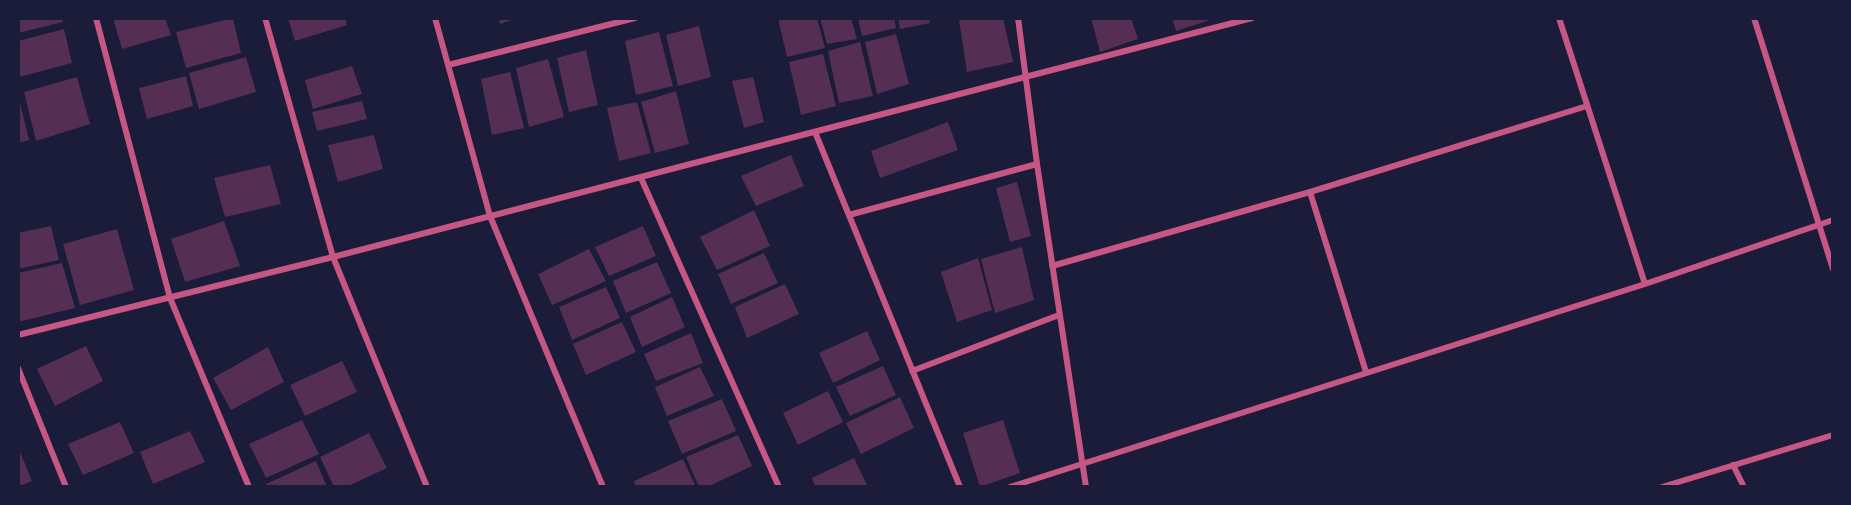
<!DOCTYPE html>
<html>
<head>
<meta charset="utf-8">
<style>
	body { margin:0 }
	#map { position:relative; width:1851px; height:505px; overflow:hidden; background:#1b1b3a; font-family:Barlow,sans-serif }
	canvas { display:block }
	.frame { position:absolute; inset:0; border:20px solid #1b1b3a; pointer-events:none }
</style>
</head>
<body>
<div id="map">
<canvas width="1851" height="505"></canvas>
<div class="frame"></div>
</div>
<script>
const ctx = document.querySelector('canvas').getContext('2d');
ctx.lineJoin = 'round';
function fillPath(path, color) { ctx.fillStyle = color; ctx.fill(path, 'evenodd'); }
const toPath = rows => new Path2D(rows.map(r => 'M' + r).join(''));
function stroke(path, color, width, dash) { ctx.strokeStyle = color; ctx.lineWidth = width; ctx.lineCap = dash ? 'butt' : 'round'; ctx.setLineDash(dash || []); ctx.stroke(path); }
fillPath(toPath([
	[18,18,62,18,63,22,18,33],
	[113,18,165,18,171,35,122,49],
	[233,18,241,53,186,68,176,32],
	[288,18,345,18,347,25,295,41],
	[499,18,517,18,500,24],
	[778,18,817,18,825,48,787,57],
	[820,18,851,18,857,39,827,44],
	[858,18,894,18,896,28,862,36],
	[898,18,929,18,930,23,900,29],
	[971,18,1003,18,1013,62,967,72,959,20],
	[1091,18,1131,18,1138,39,1100,52],
	[1172,18,1209,18,1210,20,1176,31],
	[699,26,711,77,678,86,666,35],
	[64,29,72,63,19,77,18,41],
	[659,32,673,86,636,95,625,41],
	[896,34,909,84,877,94,865,42],
	[860,42,873,96,839,103,828,51],
	[586,50,598,105,569,112,557,58],
	[823,54,836,106,801,115,789,62],
	[246,57,256,92,199,109,189,73],
	[548,59,564,117,529,127,516,68],
	[352,66,362,94,313,109,305,80],
	[510,72,524,128,492,135,481,79],
	[186,76,193,106,147,119,139,88],
	[77,77,90,124,36,141,24,92],
	[753,77,764,122,744,128,732,81],
	[676,91,689,144,655,153,641,102],
	[18,95,29,140,18,143],
	[362,101,367,119,317,131,312,112],
	[637,102,651,153,619,161,607,108],
	[948,122,958,150,880,178,871,151],
	[374,135,383,169,338,182,328,145],
	[791,155,804,186,756,206,741,176],
	[270,165,281,204,225,217,214,178],
	[1017,182,1031,236,1010,242,996,188],
	[754,210,770,246,717,270,700,237],
	[224,221,240,266,185,282,171,239],
	[51,226,59,260,18,269,18,233],
	[643,226,656,256,609,276,595,247],
	[117,229,134,290,80,305,63,244],
	[1022,247,1034,300,995,313,981,259],
	[589,249,606,281,552,305,538,274],
	[764,253,778,283,731,304,718,274],
	[978,258,992,310,957,322,941,272],
	[657,262,671,293,626,313,613,281],
	[62,263,75,308,18,322,18,273],
	[785,284,799,314,747,338,735,307],
	[606,287,620,318,572,340,559,307],
	[672,297,685,327,642,347,630,317],
	[622,322,636,352,586,375,573,344],
	[867,331,880,360,833,383,819,353],
	[691,333,703,363,656,381,644,354],
	[86,346,103,381,55,406,37,369],
	[268,347,284,382,231,410,213,378],
	[342,361,357,392,305,416,290,385],
	[883,366,896,395,850,416,836,387],
	[700,367,714,396,667,416,655,387],
	[828,391,843,422,798,445,783,413],
	[900,397,914,428,861,454,846,423],
	[722,399,736,431,682,454,668,421],
	[302,420,319,454,266,478,249,444],
	[1003,420,1020,473,980,487,963,433],
	[120,422,134,453,83,475,68,444],
	[190,431,205,462,153,484,140,452],
	[369,433,387,468,346,487,334,487,320,457],
	[738,435,752,466,707,487,699,487,686,457],
	[18,447,32,481,18,487],
	[854,458,868,487,815,487,812,478],
	[683,459,696,487,636,487,634,481],
	[316,461,327,487,267,487,266,484]
]), '#542f53');
stroke(toPath([
	[96,18,170,298,249,487],
	[265,18,333,257,427,487],
	[435,18,490,216,603,487],
	[1018,18,1037,164,1086,487],
	[1754,18,1833,269],
	[448,65,635,18],
	[815,132,960,487],
	[641,178,779,487],
	[1310,192,1366,372],
	[849,215,1037,164],
	[1052,266,1310,192,1587,106],
	[1645,284,1833,220],
	[18,335,333,257,1252,18],
	[18,368,66,487],
	[912,371,1059,315],
	[1733,465,1744,487],
	[1010,487,1645,284,1559,18],
	[1662,487,1833,435]
]), '#c65784', 6);
</script>
</body>
</html>
